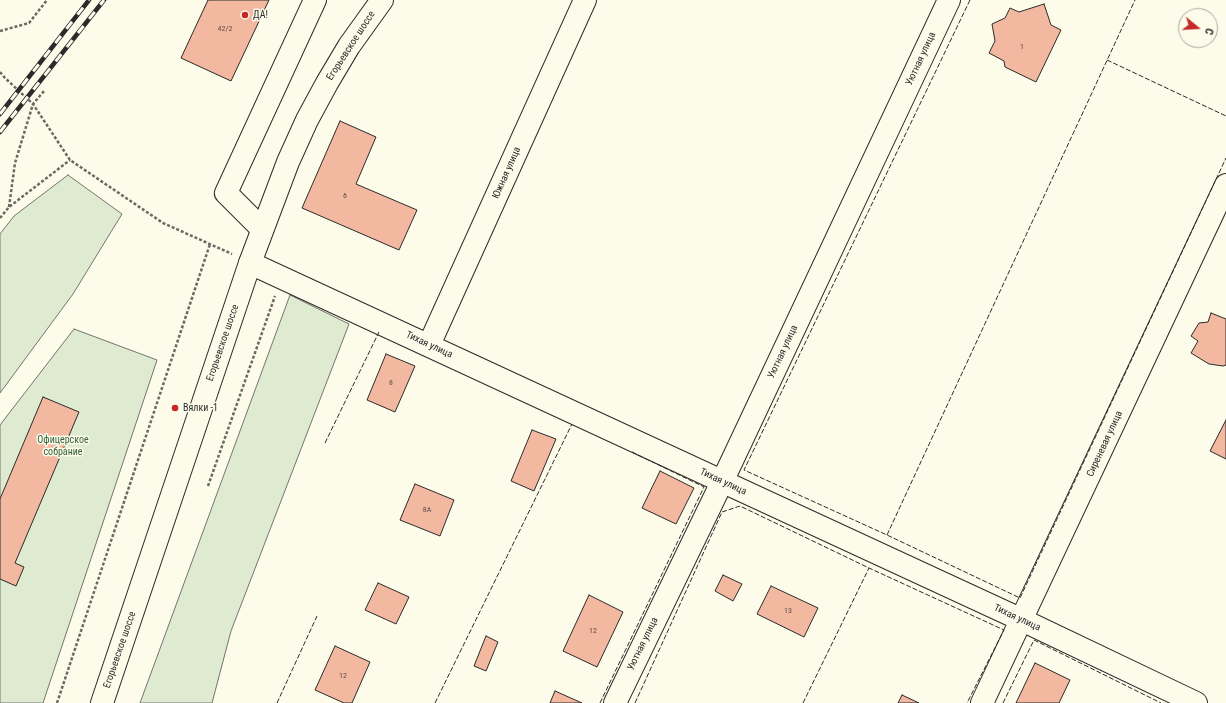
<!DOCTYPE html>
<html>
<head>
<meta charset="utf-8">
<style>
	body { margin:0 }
	#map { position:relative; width:1226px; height:703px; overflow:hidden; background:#fdfbea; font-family:"Roboto Condensed",sans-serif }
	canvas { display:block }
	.north { position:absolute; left:1178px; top:8px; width:40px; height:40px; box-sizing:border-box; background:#fdfbea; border:1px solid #a9a89e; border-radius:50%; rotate:108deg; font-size:11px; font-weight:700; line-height:16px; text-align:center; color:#2b2b2b }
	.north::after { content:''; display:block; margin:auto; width:14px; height:18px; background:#c62828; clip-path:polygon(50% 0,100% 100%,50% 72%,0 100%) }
</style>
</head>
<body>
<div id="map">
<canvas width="1226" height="703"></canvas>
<div class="north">С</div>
</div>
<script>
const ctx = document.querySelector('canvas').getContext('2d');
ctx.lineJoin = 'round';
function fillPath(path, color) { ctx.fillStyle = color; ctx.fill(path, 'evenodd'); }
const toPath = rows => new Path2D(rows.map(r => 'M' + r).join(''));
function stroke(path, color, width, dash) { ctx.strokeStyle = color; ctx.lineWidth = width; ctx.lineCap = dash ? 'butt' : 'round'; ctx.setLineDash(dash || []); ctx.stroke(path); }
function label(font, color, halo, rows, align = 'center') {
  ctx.font = font + ' "Roboto Condensed",sans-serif'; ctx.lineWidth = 3; ctx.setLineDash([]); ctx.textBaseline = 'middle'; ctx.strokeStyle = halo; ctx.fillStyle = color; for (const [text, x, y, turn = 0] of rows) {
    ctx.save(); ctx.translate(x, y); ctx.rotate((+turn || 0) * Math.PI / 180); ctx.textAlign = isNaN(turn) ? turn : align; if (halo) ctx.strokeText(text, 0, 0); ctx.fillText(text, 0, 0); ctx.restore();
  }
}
const green = toPath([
	[68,175,122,214,73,294,0,393,0,234,14,216,68,175],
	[290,295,349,324,231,631,212,703,140,703,290,295],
	[74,329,157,360,43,703,0,703,0,425,74,329]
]);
fillPath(green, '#deebd1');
stroke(green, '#74746e', 1);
const building = toPath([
	[208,0,269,0,231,81,181,58,208,0],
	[1044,4,1051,25,1061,30,1036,82,1005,67,1004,61,989,53,995,41,992,24,1005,18,1010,8,1019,12,1044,4],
	[340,121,376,137,356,184,417,210,399,250,302,208,340,121],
	[1211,313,1226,319,1226,365,1223,366,1209,364,1191,353,1198,341,1191,336,1199,323,1208,322,1211,313],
	[386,354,415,366,395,412,367,400,386,354],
	[43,397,79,412,15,563,24,567,16,586,0,579,0,499,43,397],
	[1226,420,1226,459,1210,451,1226,420],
	[532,430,556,439,534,491,511,481,532,430],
	[660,471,694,488,676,524,642,508,660,471],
	[415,484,454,500,440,536,400,520,415,484],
	[723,575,742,584,733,601,715,591,723,575],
	[378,583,409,597,396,624,365,610,378,583],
	[771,586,818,608,804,637,757,614,771,586],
	[589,595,623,612,597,667,563,651,589,595],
	[486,636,498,642,486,671,474,666,486,636],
	[335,646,370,662,352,703,344,703,315,690,335,646],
	[1035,663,1070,680,1059,703,1016,703,1035,663],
	[555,691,582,703,550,703,555,691],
	[902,695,919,703,898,703,902,695]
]);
fillPath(building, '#f2b8a0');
stroke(building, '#2b2b2b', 1);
const minor = toPath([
	[262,229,226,193,315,0],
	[250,263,1022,620,1196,703],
	[429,345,585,0],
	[615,703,722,482,949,0],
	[982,703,1226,185]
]);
const major = toPath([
	[102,703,250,263,288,162,307,120,327,83,349,46,382,0]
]);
stroke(minor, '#2b2b2b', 24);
stroke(major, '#2b2b2b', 24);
stroke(toPath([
	[0,31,29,23,47,0],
	[0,72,5,78,33,104,70,160,163,223,232,254],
	[9,207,15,163,33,104,44,91],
	[0,218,9,207,70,160],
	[208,486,275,296],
	[57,703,210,244]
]), '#6a6964', 2.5, [3, 2]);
stroke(minor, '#fdfbea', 22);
stroke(major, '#fdfbea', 22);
const rail = toPath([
	[0,114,89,0],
	[0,132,104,0]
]);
stroke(rail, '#2b2b2b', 4.5);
stroke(rail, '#fdfbea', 3, [9]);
stroke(toPath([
	[970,0,744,470,887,535,1020,598,1226,158],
	[1107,60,1226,116],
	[325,443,379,332],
	[887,535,1135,0],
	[277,703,317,616],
	[435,703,572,424],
	[600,703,704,487,632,452],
	[635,703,722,512,740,506,869,568,1004,630,967,703],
	[803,703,869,568],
	[1003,703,1034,640,1161,703]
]), '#2b2b2b', 1, [5, 2]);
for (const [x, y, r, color] of [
	[245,15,4,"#c62828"],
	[175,408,4,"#c62828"]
]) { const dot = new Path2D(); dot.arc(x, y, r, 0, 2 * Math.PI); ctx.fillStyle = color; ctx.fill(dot); stroke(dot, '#fdfbea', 1.5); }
label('8px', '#5d4e48', null, [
	["42/2",225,29],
	["1",1022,47],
	["6",345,196],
	["8",391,383],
	["8А",427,510],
	["13",788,611],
	["12",593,631],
	["12",343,676]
]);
label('10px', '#2b2b2b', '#fdfbea', [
	["ДА!",253,15],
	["Вялки -1",183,408]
], 'left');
label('10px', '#2b2b2b', '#fdfbea', [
	["Егорьевское шоссе",351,46,-57],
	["Уютная улица",921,59,-65],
	["Южная улица",507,173,-66],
	["Егорьевское шоссе",223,343,-71],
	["Тихая улица",429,345,25],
	["Уютная улица",783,352,-65],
	["Сиреневая улица",1105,444,-65],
	["Тихая улица",723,482,25],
	["Тихая улица",1017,618,25],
	["Уютная улица",643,644,-64],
	["Егорьевское шоссе",120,650,-71]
]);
label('10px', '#34623c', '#fdfbea', [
	["Офицерское",63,440],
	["собрание",63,452]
]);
</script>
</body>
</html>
